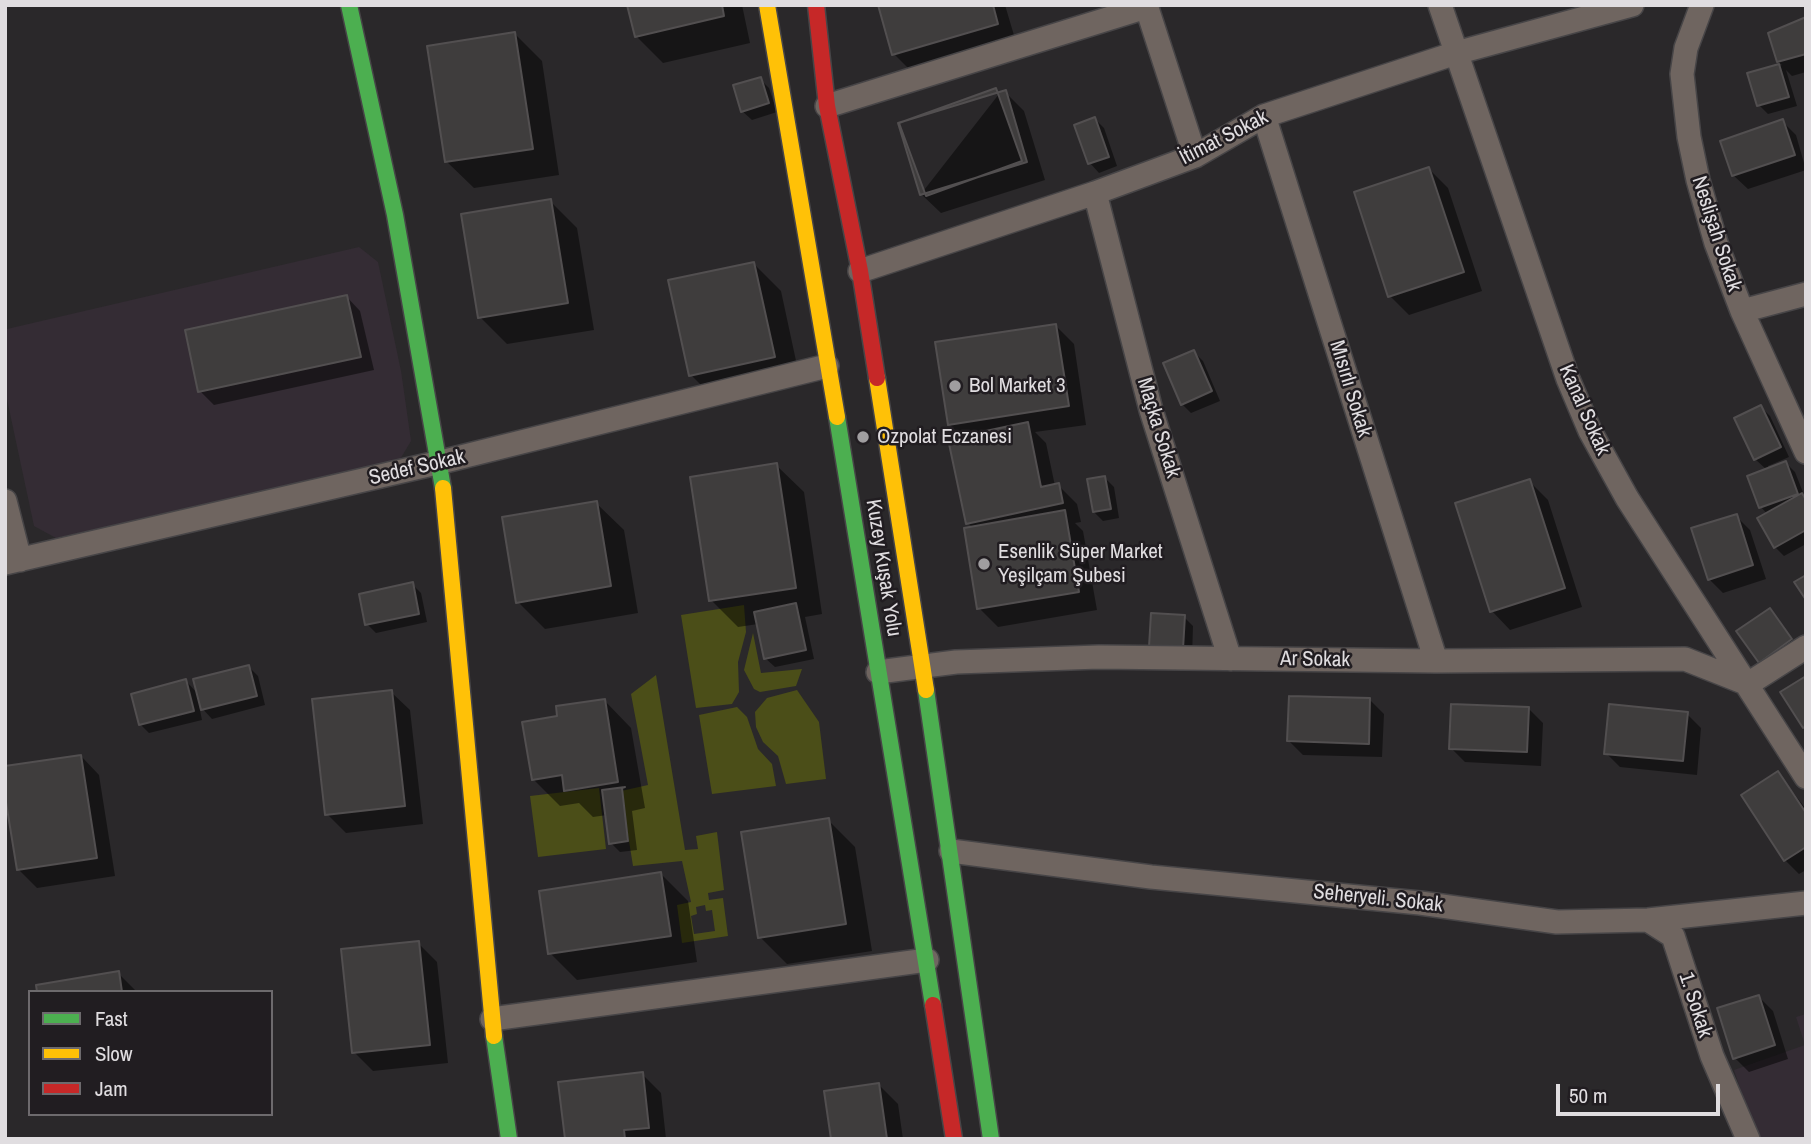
<!DOCTYPE html>
<html>
<head>
<meta charset="utf-8">
<style>
	body { margin:0 }
	#map { position:relative; width:1811px; height:1144px; overflow:hidden; background:#2a282a; font-family:"Archivo Narrow",sans-serif }
	canvas { display:block }
	.frame { position:absolute; inset:0; border:7px solid #e0dde0; pointer-events:none }
	.legend { position:absolute; left:28px; top:990px; width:245px; height:126px; box-sizing:border-box; background:#211d21; border:2px solid #6d6a6d; margin:0; padding:9px 12px; list-style:none; font-size:21px; color:#e0dde0 }
	.legend li { display:flex; align-items:center; gap:14px; height:35px }
	.legend b { width:35px; border:2px solid #6d6a6d }
	.scale { position:absolute; left:1556px; top:1084px; width:164px; height:32px; box-sizing:border-box; border:4px solid #e0dde0; border-top:0; padding-left:9px; font-size:21px; line-height:24px; white-space:nowrap; color:#e0dde0; -webkit-text-stroke:5px #211d21; paint-order:stroke }
</style>
</head>
<body>
<div id="map">
<canvas width="1811" height="1144"></canvas>
<div class="frame"></div>
<ul class="legend">
<li><b style="height:9px;background:#4caf50"></b>Fast</li>
<li><b style="height:9px;background:#ffc107"></b>Slow</li>
<li><b style="height:9px;background:#c62828"></b>Jam</li>
</ul>
<div class="scale">50 m</div>
</div>
<script>
const ctx = document.querySelector('canvas').getContext('2d');
ctx.lineJoin = 'round';
function fillPath(path, color) { ctx.fillStyle = color; ctx.fill(path, 'evenodd'); }
const toPath = rows => new Path2D(rows.map(r => 'M' + r).join(''));
function stroke(path, color, width, dash) { ctx.strokeStyle = color; ctx.lineWidth = width; ctx.lineCap = dash ? 'butt' : 'round'; ctx.setLineDash(dash || []); ctx.stroke(path); }
function label(font, color, halo, rows, align = 'center') {
  ctx.font = font + ' "Archivo Narrow",sans-serif'; ctx.lineWidth = 5; ctx.setLineDash([]); ctx.textBaseline = 'middle'; ctx.strokeStyle = halo; ctx.fillStyle = color; for (const [text, x, y, turn = 0] of rows) {
    ctx.save(); ctx.translate(x, y); ctx.rotate((+turn || 0) * Math.PI / 180); ctx.textAlign = isNaN(turn) ? turn : align; if (halo) ctx.strokeText(text, 0, 0); ctx.fillText(text, 0, 0); ctx.restore();
  }
}
fillPath(toPath([
	[359,247,378,262,401,371,411,441,399,461,56,538,34,526,5,390,7,329],
	[1806,1014,1806,1139,1757,1139,1734,1070,1805,1045,1796,1017]
]), '#342c34');
fillPath(toPath([
	[744,605,746,632,738,662,739,692,732,704,696,708,681,615],
	[753,633,761,673,802,669,796,686,760,692,754,689,744,670],
	[656,675,685,850,698,849,696,836,717,832,724,890,708,893,709,900,723,898,728,936,682,943,677,905,691,902,682,861,633,866,621,791,648,785,631,694],
	[705,905,706,911,712,910,715,931,694,934,691,916,697,914,696,907],
	[797,690,819,722,826,779,786,784,778,756,763,742,756,727,755,712,767,698],
	[737,707,747,717,758,749,772,764,776,786,712,794,699,715],
	[599,788,606,849,538,857,530,796]
]), '#4b4e18');
fillPath(toPath([
	[629,5,742,5,750,43,663,63,636,36],
	[879,5,1005,5,1016,42,913,73,894,54],
	[1806,19,1806,72,1792,76,1786,70,1797,106,1768,114,1759,105,1749,75,1782,65,1778,62,1785,25],
	[515,34,542,61,559,175,474,188,446,161],
	[760,79,769,88,777,112,752,120,742,111],
	[1005,92,1024,111,1045,180,941,213,921,194,999,94],
	[1095,119,1104,128,1117,166,1099,173,1090,163],
	[1782,121,1796,135,1806,170,1748,189,1733,175],
	[1429,169,1448,188,1482,291,1409,315,1390,296,1356,193],
	[550,201,577,228,594,330,507,344,480,317],
	[754,264,781,291,801,384,718,402,691,375],
	[346,296,360,311,374,370,214,405,200,391],
	[1055,325,1074,344,1086,425,1035,432,1046,443,1055,486,1058,485,1077,504,1081,522,1075,523,1083,531,1097,610,998,627,979,608,973,528,968,523,963,438,949,424],
	[1194,352,1203,361,1220,401,1191,413,1182,404],
	[1761,407,1770,416,1789,457,1768,466,1769,469,1786,463,1795,472,1806,500,1806,544,1784,556,1775,547,1768,515,1761,507,1767,470,1755,459],
	[776,465,804,492,822,614,805,617,814,659,775,667,765,658,758,624,738,627,711,600],
	[1105,478,1114,487,1119,518,1103,521,1094,512],
	[1529,481,1548,500,1582,607,1510,630,1492,611],
	[596,503,624,530,638,613,545,629,518,602],
	[1736,516,1750,530,1766,579,1723,593,1709,579],
	[412,584,421,593,427,622,376,633,367,624],
	[1770,610,1800,649,1769,671,1760,662],
	[1184,617,1193,626,1192,657,1160,656],
	[249,667,258,676,265,705,212,719,199,705,202,720,149,733,140,724,186,681,199,695],
	[391,692,410,710,423,824,346,833,327,814],
	[604,700,631,728,645,808,632,811,637,850,620,852,611,843,607,815,593,817,579,803,560,806,533,779,559,718],
	[1370,700,1384,714,1382,757,1303,755,1289,741],
	[1529,709,1543,723,1541,766,1465,762,1451,748],
	[1687,714,1701,728,1697,775,1620,767,1606,753],
	[81,756,99,775,115,876,37,888,18,869],
	[1778,773,1806,809,1806,870,1799,874,1785,860],
	[828,820,855,847,872,951,787,964,760,937],
	[661,874,688,901,697,962,577,980,550,953],
	[418,943,437,962,448,1063,373,1071,354,1052],
	[118,973,137,992,39,992],
	[1759,997,1773,1011,1788,1059,1749,1072,1735,1058],
	[642,1074,661,1093,666,1139,567,1139],
	[879,1085,898,1104,903,1139,833,1139]
]), '#0007');
const building = toPath([
	[627,5,722,5,724,16,635,37,627,5],
	[878,5,993,5,998,24,892,55,878,5],
	[1806,17,1806,54,1777,62,1768,33,1806,17],
	[515,32,533,149,445,162,427,46,515,32],
	[1779,64,1789,97,1757,106,1747,73,1779,64],
	[761,77,769,103,741,112,733,85,761,77],
	[996,88,1022,161,926,196,899,123,996,88],
	[1006,90,1027,162,920,195,898,123,1006,90],
	[1095,117,1109,157,1088,164,1074,125,1095,117],
	[1783,119,1795,155,1732,176,1720,141,1783,119],
	[1429,167,1464,272,1388,297,1354,192,1429,167],
	[551,199,568,303,478,318,461,214,551,199],
	[754,262,775,357,689,376,668,280,754,262],
	[347,295,361,357,198,392,185,330,347,295],
	[1056,324,1069,406,948,425,935,342,1056,324],
	[1194,350,1212,391,1181,405,1163,363,1194,350],
	[1761,405,1781,447,1754,460,1734,418,1761,405],
	[1028,422,1041,487,1059,483,1063,503,966,524,948,439,1028,422],
	[1786,461,1798,494,1759,508,1747,476,1786,461],
	[777,463,796,588,709,601,690,477,777,463],
	[1105,476,1111,509,1093,512,1087,479,1105,476],
	[1530,479,1565,588,1490,612,1455,503,1530,479],
	[1802,493,1806,500,1806,530,1774,548,1757,518,1802,493],
	[597,501,611,586,516,603,502,517,597,501],
	[1065,510,1079,592,977,609,964,528,1065,510],
	[1737,514,1753,565,1708,580,1691,528,1737,514],
	[1806,575,1806,600,1794,582,1806,575],
	[413,582,419,614,365,625,359,594,413,582],
	[796,603,806,650,764,659,754,612,796,603],
	[1770,608,1792,639,1759,663,1736,631,1770,608],
	[1151,613,1185,615,1183,649,1149,647,1151,613],
	[249,665,257,696,201,710,193,679,249,665],
	[1806,676,1806,726,1803,728,1780,692,1806,676],
	[186,679,194,711,139,725,131,694,186,679],
	[392,690,405,806,325,815,312,699,392,690],
	[1289,696,1370,698,1369,744,1287,741,1289,696],
	[605,699,618,782,564,791,562,775,532,780,522,722,557,716,556,706,605,699],
	[1451,704,1529,707,1527,752,1449,749,1451,704],
	[1609,704,1688,712,1683,761,1604,754,1609,704],
	[81,755,97,858,17,870,5,796,5,766,81,755],
	[1778,771,1806,813,1806,847,1784,861,1741,795,1778,771],
	[625,787,622,788,628,841,609,844,602,790,625,787],
	[829,818,846,924,758,938,741,832,829,818],
	[661,872,671,936,548,954,539,891,661,872],
	[419,941,430,1045,352,1053,341,949,419,941],
	[119,971,122,992,37,992,36,985,119,971],
	[1759,995,1775,1045,1733,1059,1717,1008,1759,995],
	[643,1072,649,1128,624,1130,625,1139,565,1139,558,1082,643,1072],
	[879,1083,887,1139,831,1139,824,1091,879,1083]
]);
fillPath(building, '#3f3d3d');
stroke(building, '#524f50', 2);
const street = toPath([
	[1146,5,1195,156],
	[1440,5,1568,379,1590,431,1627,498,1806,777],
	[1702,5,1686,48,1682,74,1689,137,1698,180,1716,243,1742,311,1806,452],
	[827,106,1146,7],
	[1264,116,1436,661],
	[1095,193,1151,410,1230,659],
	[860,271,1095,193,1195,156,1264,116,1456,53,1632,5],
	[1742,311,1806,294],
	[5,501,20,560],
	[5,563,441,462,827,366],
	[878,672,956,662,1099,657,1436,661,1685,659,1748,684,1806,647],
	[951,851,1151,877,1420,903,1557,922,1648,920,1806,903],
	[1648,920,1673,936,1712,1056,1748,1139],
	[492,1019,927,960]
]);
const fast = toPath([
	[349,5,395,215,443,488],
	[837,417,933,1005],
	[926,690,991,1139],
	[494,1036,509,1139]
]);
const slow = toPath([
	[767,5,837,417],
	[877,378,926,690],
	[443,488,494,1036]
]);
const jam = toPath([
	[816,5,827,106,860,271,877,378],
	[933,1005,954,1139]
]);
stroke(street, '#474547', 26);
stroke(fast, '#474547', 19);
stroke(slow, '#474547', 19);
stroke(jam, '#474547', 19);
stroke(street, '#6f6560', 23);
stroke(fast, '#4caf50', 16);
stroke(slow, '#ffc107', 16);
stroke(jam, '#c62828', 16);
for (const [x, y, r, color] of [
	[955,386,7,"#a09ea0"],
	[863,437,7,"#a09ea0"],
	[984,564,7,"#a09ea0"]
]) { const dot = new Path2D(); dot.arc(x, y, r, 0, 2 * Math.PI); ctx.fillStyle = color; ctx.fill(dot); stroke(dot, '#211d21', 2.5); }
label('21px', '#e0dde0', '#211d21', [
	["İtimat Sokak",1224,138,-27],
	["Neslişah Sokak",1716,234,72],
	["Mısırlı Sokak",1350,389,73],
	["Kanal Sokak",1584,410,66],
	["Maçka Sokak",1158,428,73],
	["Sedef Sokak",417,468,-13],
	["Kuzey Kuşak Yolu",883,568,81],
	["Ar Sokak",1315,660,1],
	["Seheryeli. Sokak",1378,899,6],
	["1. Sokak",1695,1005,72]
]);
label('21px', '#e0dde0', '#211d21', [
	["Bol Market 3",969,386],
	["Ozpolat Eczanesi",877,437],
	["Esenlik Süper Market",998,552],
	["Yeşilçam Şubesi",998,576]
], 'left');
</script>
</body>
</html>
